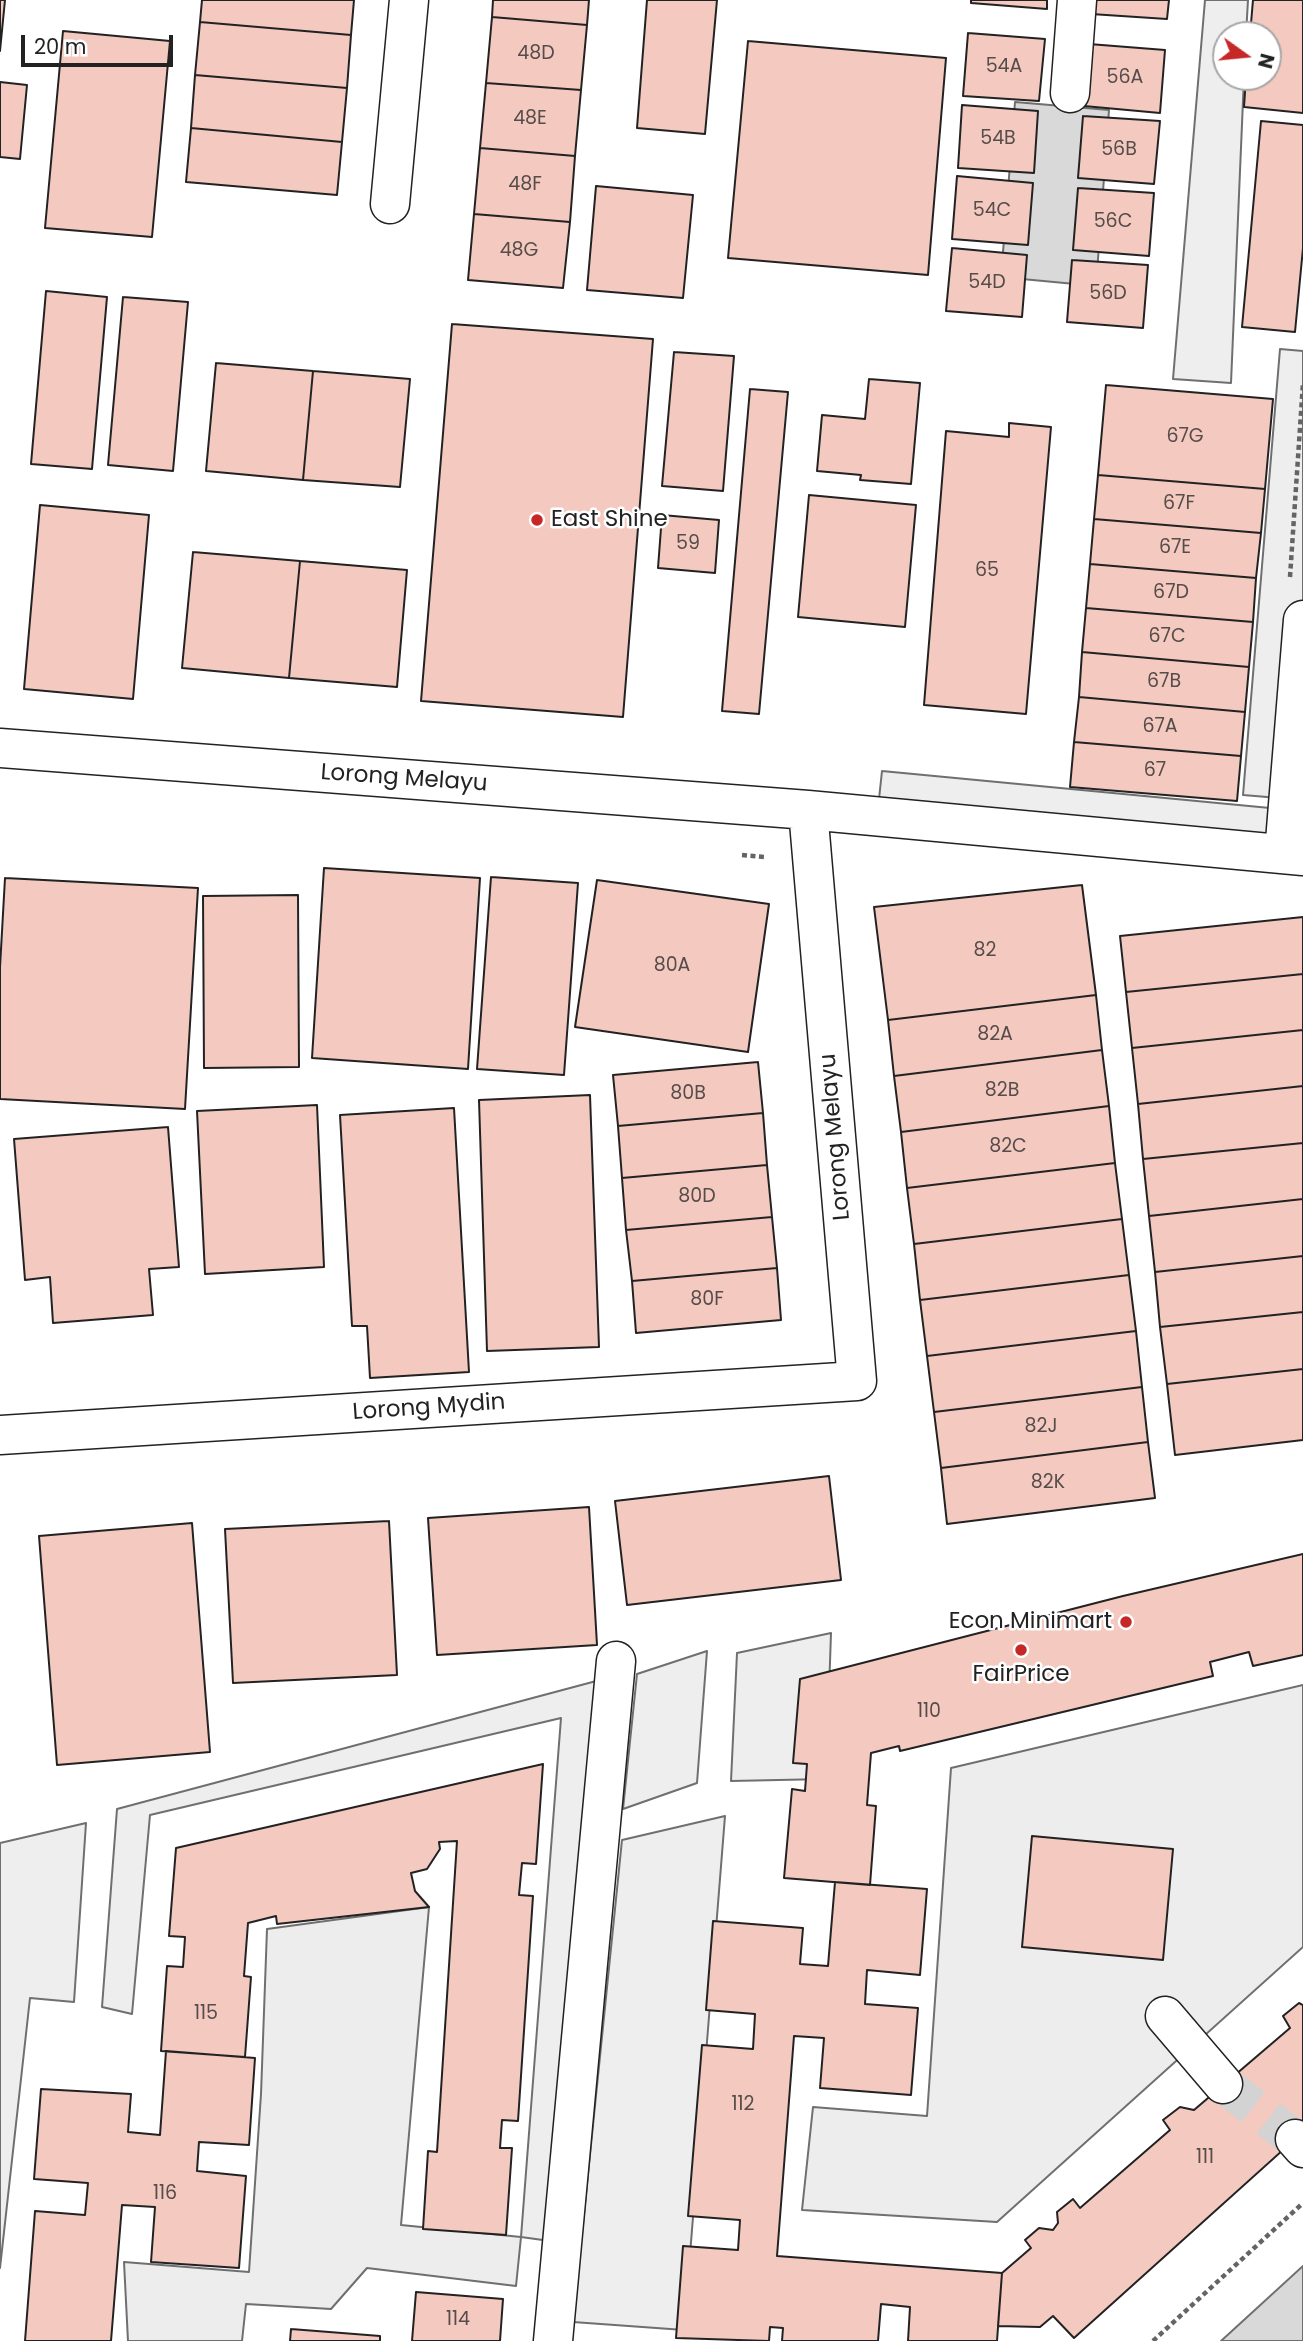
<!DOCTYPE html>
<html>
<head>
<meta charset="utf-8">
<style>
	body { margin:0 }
	#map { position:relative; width:1303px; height:2341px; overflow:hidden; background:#fff; font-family:Poppins,sans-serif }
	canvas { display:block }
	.north { position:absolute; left:1212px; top:21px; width:70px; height:70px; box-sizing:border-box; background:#fff; border:2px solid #a7a7a7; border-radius:50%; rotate:105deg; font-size:19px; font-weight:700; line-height:28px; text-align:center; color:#222 }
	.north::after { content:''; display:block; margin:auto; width:24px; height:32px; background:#c62828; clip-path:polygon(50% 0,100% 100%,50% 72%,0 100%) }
	.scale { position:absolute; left:21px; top:35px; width:152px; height:32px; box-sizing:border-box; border:4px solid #222; border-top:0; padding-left:9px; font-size:21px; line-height:24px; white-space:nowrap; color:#222; -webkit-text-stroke:5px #fff; paint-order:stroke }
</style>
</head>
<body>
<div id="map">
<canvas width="1303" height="2341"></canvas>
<div class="north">N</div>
<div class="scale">20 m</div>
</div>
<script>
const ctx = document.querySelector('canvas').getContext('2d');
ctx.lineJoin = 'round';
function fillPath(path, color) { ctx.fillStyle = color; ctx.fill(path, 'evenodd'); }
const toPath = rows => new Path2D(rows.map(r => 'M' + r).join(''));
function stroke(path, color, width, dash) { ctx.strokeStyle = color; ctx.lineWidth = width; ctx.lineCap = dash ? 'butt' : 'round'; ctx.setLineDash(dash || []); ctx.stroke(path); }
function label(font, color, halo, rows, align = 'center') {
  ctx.font = font + ' Poppins,sans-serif'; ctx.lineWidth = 5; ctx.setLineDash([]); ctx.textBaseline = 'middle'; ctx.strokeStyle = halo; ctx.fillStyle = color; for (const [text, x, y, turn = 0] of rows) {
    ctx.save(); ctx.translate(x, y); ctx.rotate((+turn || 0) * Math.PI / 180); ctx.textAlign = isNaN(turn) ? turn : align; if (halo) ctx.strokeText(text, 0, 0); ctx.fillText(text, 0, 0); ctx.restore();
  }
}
const green = toPath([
	[1205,0,1248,0,1246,35,1226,35,1226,77,1244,77,1231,383,1173,379,1205,0],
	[1280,349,1303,351,1303,800,1243,795,1280,349],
	[882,771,1270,808,1267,836,879,799,882,771],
	[831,1633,826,1779,731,1781,737,1653,831,1633],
	[707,1651,697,1783,623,1809,637,1674,707,1651],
	[600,1680,550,2241,521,2237,561,1718,150,1815,132,2014,102,2007,117,1809,600,1680],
	[725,1816,684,2330,573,2322,622,1840,725,1816],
	[86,1823,74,2002,30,1998,0,2268,0,1843,86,1823]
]);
fillPath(green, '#eee');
stroke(green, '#6f6f6f', 2);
const parking = toPath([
	[1303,1685,1303,1947,997,2222,802,2210,813,2107,927,2116,951,1768,1303,1685],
	[429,1907,401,2225,521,2237,516,2286,367,2268,331,2309,246,2304,242,2341,128,2341,124,2262,249,2272,261,2094,267,1929,429,1907]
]);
fillPath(parking, '#ededed');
stroke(parking, '#6f6f6f', 2);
const water = toPath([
	[1015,102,1109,110,1096,286,1001,277,1015,102],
	[1303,2266,1303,2341,1221,2341,1303,2266]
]);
fillPath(water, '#d9d9d9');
stroke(water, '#6f6f6f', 2);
const building = toPath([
	[0,0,5,0,0,51,0,0],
	[202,0,354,0,351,35,200,22,202,0],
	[493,0,589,0,587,25,492,17,493,0],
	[647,0,717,0,705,134,637,128,647,0],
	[971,0,1047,0,1047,9,971,3,971,0],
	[1092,0,1169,0,1167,19,1091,14,1092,0],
	[1253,0,1303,0,1303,113,1244,107,1246,77,1268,77,1268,35,1250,35,1253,0],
	[492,17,587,25,581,90,486,83,492,17],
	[200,22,351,35,347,88,195,75,200,22],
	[63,31,170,41,152,237,45,228,63,31],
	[968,33,1045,39,1039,101,963,96,968,33],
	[748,41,946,58,928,275,728,258,748,41],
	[1089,44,1165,50,1160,113,1084,106,1089,44],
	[195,75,347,88,342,142,191,128,195,75],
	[0,82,27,85,20,159,0,157,0,82],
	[486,83,581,90,575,156,480,148,486,83],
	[962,105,1038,111,1034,173,958,168,962,105],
	[1083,116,1160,121,1154,184,1078,178,1083,116],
	[1261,121,1303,125,1303,248,1295,332,1242,327,1261,121],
	[191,128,342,142,337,195,186,182,191,128],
	[480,148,575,156,570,222,474,214,480,148],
	[957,176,1033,183,1028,245,952,239,957,176],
	[596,186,693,195,683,298,587,290,596,186],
	[1078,188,1154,193,1149,256,1073,250,1078,188],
	[474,214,570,222,563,288,468,280,474,214],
	[952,248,1027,255,1022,317,946,311,952,248],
	[1072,260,1148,265,1143,328,1067,322,1072,260],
	[46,291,107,297,92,469,31,464,46,291],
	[123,297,188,302,173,471,108,465,123,297],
	[452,324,653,339,623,717,421,701,452,324],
	[674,352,734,356,723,491,662,486,674,352],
	[216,363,313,371,303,480,206,471,216,363],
	[313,371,410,379,400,487,303,480,313,371],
	[869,379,920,383,911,484,860,480,861,475,817,471,822,415,865,419,869,379],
	[1106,385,1273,399,1265,489,1098,475,1106,385],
	[750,389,788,392,759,714,722,711,750,389],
	[1009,423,1051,427,1026,714,924,705,946,431,1009,437,1009,423],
	[1098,475,1265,489,1261,533,1094,519,1098,475],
	[809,495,916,505,905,627,798,617,809,495],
	[40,505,149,515,133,699,24,689,40,505],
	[662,515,719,520,715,573,658,568,662,515],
	[1094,519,1261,533,1256,578,1090,564,1094,519],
	[193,552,300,561,289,678,182,668,193,552],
	[300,561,407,570,397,687,289,678,300,561],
	[1090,564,1256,578,1253,622,1086,608,1090,564],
	[1086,608,1253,622,1249,667,1082,652,1086,608],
	[1082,652,1249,667,1245,712,1079,697,1082,652],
	[1079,697,1245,712,1241,756,1074,742,1079,697],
	[1074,742,1241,756,1237,801,1070,787,1074,742],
	[324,868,480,878,468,1069,312,1058,324,868],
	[491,877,578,883,564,1075,477,1069,491,877],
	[5,878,198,888,185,1109,0,1099,0,967,5,878],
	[597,880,769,904,748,1052,575,1027,597,880],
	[1082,885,1096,995,888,1020,874,907,1082,885],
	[298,895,299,1067,204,1068,203,896,298,895],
	[1303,917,1303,974,1126,992,1120,936,1303,917],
	[1303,974,1303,1030,1132,1048,1126,992,1303,974],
	[1096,995,1102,1050,894,1076,888,1020,1096,995],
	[1303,1030,1303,1086,1138,1104,1132,1048,1303,1030],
	[1102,1050,1109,1106,901,1132,894,1076,1102,1050],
	[758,1062,763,1113,618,1126,613,1075,758,1062],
	[1303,1086,1303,1143,1143,1159,1138,1104,1303,1086],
	[590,1095,599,1347,487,1351,479,1100,590,1095],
	[317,1105,324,1267,205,1274,197,1111,317,1105],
	[1109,1106,1115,1163,907,1188,901,1132,1109,1106],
	[454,1108,469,1372,370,1378,367,1326,352,1326,340,1115,454,1108],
	[763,1113,767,1165,622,1178,618,1126,763,1113],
	[168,1127,179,1267,149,1269,153,1315,53,1323,50,1277,25,1280,14,1139,168,1127],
	[1303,1143,1303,1199,1149,1216,1143,1159,1303,1143],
	[1115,1163,1122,1219,914,1244,907,1188,1115,1163],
	[767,1165,772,1217,626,1230,622,1178,767,1165],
	[1303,1199,1303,1256,1155,1272,1149,1216,1303,1199],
	[772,1217,777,1268,632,1281,626,1230,772,1217],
	[1122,1219,1129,1275,920,1300,914,1244,1122,1219],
	[1303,1256,1303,1312,1160,1327,1155,1272,1303,1256],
	[777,1268,781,1320,636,1333,632,1281,777,1268],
	[1129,1275,1136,1331,927,1356,920,1300,1129,1275],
	[1303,1312,1303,1369,1167,1384,1160,1327,1303,1312],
	[1136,1331,1142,1387,934,1412,927,1356,1136,1331],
	[1303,1369,1303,1440,1175,1455,1167,1384,1303,1369],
	[1142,1387,1148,1442,941,1468,934,1412,1142,1387],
	[1148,1442,1155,1498,947,1524,941,1468,1148,1442],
	[829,1476,841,1580,627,1605,615,1501,829,1476],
	[589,1507,597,1645,437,1655,428,1518,589,1507],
	[389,1521,397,1675,233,1683,225,1529,389,1521],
	[192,1523,210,1752,57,1765,39,1536,192,1523],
	[1303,1554,1303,1655,1253,1666,1249,1652,1210,1662,1213,1676,900,1751,899,1746,871,1753,867,1805,876,1806,870,1885,784,1878,792,1789,805,1791,807,1764,793,1763,800,1679,1123,1596,1303,1554],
	[543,1764,536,1864,522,1863,519,1895,533,1896,518,2121,502,2120,500,2148,512,2148,506,2235,423,2229,428,2151,437,2152,457,1841,439,1842,440,1849,427,1869,411,1873,415,1891,429,1907,277,1924,276,1916,248,1923,244,1976,251,1977,245,2057,161,2051,167,1966,183,1967,185,1937,169,1936,176,1848,543,1764],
	[1032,1836,1173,1849,1163,1960,1022,1947,1032,1836],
	[835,1882,927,1889,920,1975,867,1970,865,2004,918,2008,911,2095,820,2088,824,2038,794,2036,777,2256,1002,2273,997,2341,908,2341,910,2307,881,2304,878,2341,782,2341,783,2328,770,2327,769,2341,676,2338,683,2246,738,2250,740,2220,688,2216,702,2045,753,2049,755,2014,706,2010,713,1921,803,1928,800,1964,828,1966,835,1882],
	[1299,2003,1303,2005,1303,2132,1074,2338,1053,2316,1040,2327,998,2326,1002,2273,1031,2248,1025,2240,1039,2228,1053,2230,1058,2223,1057,2212,1073,2199,1080,2208,1170,2130,1163,2120,1180,2107,1194,2110,1290,2028,1283,2016,1299,2003],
	[166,2051,255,2058,249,2145,199,2142,197,2171,246,2176,239,2268,151,2262,155,2207,122,2205,111,2341,25,2341,35,2211,85,2215,88,2183,34,2179,41,2089,131,2094,128,2132,160,2135,166,2051],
	[416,2292,503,2299,500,2341,412,2341,416,2292],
	[291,2329,380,2336,380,2341,290,2341,291,2329]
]);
fillPath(building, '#f3c9c0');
stroke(building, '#222', 2);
stroke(toPath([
	[1223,2084,1295,2139]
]), '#d3d3d3', 38, [38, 19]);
const minor = toPath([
	[1070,93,1077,0],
	[390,204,409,0],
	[0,748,808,810,1303,856],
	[1284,854,1303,620],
	[0,1435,857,1381,808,810],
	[1165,2016,1223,2084],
	[1295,2139,1303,2148],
	[553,2341,616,1661]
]);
stroke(minor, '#222', 41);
stroke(toPath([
	[1290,577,1303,383],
	[742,855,765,857],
	[1153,2341,1303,2203]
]), '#646464', 4.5, [5, 3.5]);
stroke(minor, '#fff', 38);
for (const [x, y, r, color] of [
	[537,520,7,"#c62828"],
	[1126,1622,7,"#c62828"],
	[1021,1650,7,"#c62828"]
]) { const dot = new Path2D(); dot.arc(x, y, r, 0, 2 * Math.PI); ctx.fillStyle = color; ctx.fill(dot); stroke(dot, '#fff', 2.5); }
label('19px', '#564c4a', null, [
	["48D",536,54],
	["54A",1004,67],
	["56A",1125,78],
	["48E",530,119],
	["54B",998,139],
	["56B",1119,150],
	["48F",525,185],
	["54C",992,211],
	["56C",1113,222],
	["48G",519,251],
	["54D",987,283],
	["56D",1108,294],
	["67G",1185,437],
	["67F",1179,504],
	["59",688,544],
	["67E",1175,548],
	["65",987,571],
	["67D",1171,593],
	["67C",1167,637],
	["67B",1164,682],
	["67A",1160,727],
	["67",1155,771],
	["82",985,951],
	["80A",672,966],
	["82A",995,1035],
	["82B",1002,1091],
	["80B",688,1094],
	["82C",1008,1147],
	["80D",697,1197],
	["80F",707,1300],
	["82J",1041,1427],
	["82K",1048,1483],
	["110",929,1712],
	["115",206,2014],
	["112",743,2105],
	["111",1205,2158],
	["116",165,2194],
	["114",458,2320]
]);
label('23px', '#222', '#fff', [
	["East Shine",551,520],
	["Econ Minimart",1112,1622,"right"],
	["FairPrice",1021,1675,"center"]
], 'left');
label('23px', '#222', '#fff', [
	["Lorong Melayu",404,779,4],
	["Lorong Melayu",836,1137,-95],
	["Lorong Mydin",429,1408,-4]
]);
</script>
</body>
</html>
